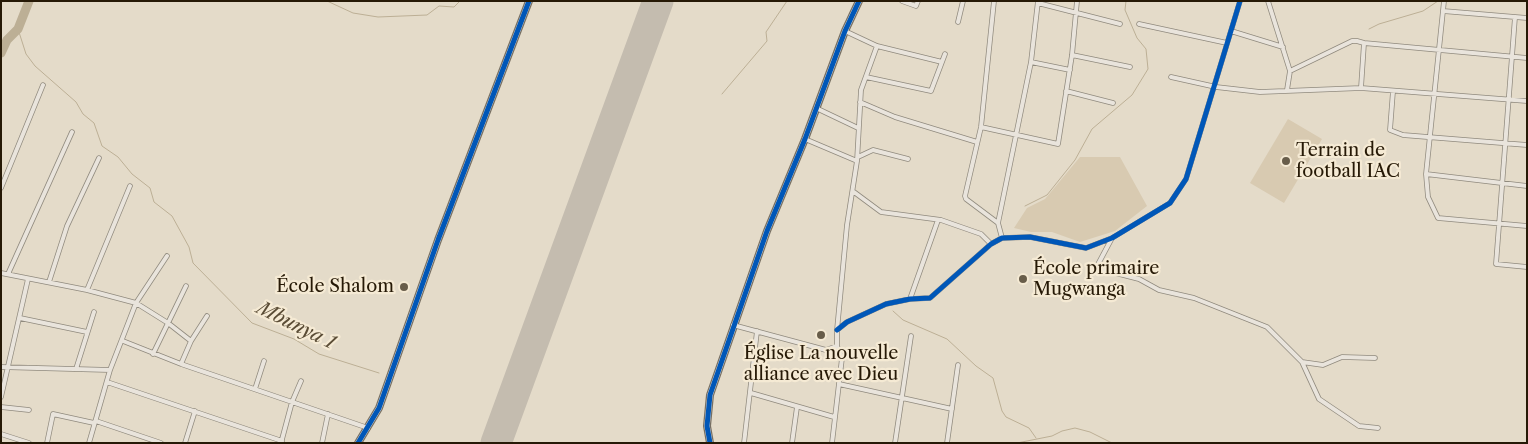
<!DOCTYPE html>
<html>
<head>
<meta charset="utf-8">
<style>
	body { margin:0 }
	#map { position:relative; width:1528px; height:444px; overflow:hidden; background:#e4dbc9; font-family:"Libre Caslon Text",serif }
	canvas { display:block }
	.frame { position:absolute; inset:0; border:2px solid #261906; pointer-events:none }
</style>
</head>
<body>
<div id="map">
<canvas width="1528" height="444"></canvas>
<div class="frame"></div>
</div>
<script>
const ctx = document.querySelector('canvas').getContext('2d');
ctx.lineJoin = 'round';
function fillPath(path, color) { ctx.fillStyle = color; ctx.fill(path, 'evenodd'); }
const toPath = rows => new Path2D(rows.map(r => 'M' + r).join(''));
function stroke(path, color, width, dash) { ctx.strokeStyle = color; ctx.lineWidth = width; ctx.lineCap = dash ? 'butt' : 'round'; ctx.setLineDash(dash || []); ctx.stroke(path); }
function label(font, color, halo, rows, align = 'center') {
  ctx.font = font + ' "Libre Caslon Text",serif'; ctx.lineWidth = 4.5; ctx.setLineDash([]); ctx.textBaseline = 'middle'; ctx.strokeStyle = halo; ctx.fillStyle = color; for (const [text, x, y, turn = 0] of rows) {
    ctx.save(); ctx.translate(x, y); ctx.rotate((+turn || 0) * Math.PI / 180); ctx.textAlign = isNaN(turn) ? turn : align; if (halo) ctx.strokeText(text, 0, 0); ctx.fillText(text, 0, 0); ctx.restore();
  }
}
fillPath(toPath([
	[1288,119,1322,139,1284,203,1250,183],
	[1080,157,1120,157,1147,206,1115,231,1080,242,1052,232,1031,232,1014,228,1027,208,1045,199]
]), '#d8cab1');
stroke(toPath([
	[306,1,325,1],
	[327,1,353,13,378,17,427,15,439,6,454,7,460,1],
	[18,29,26,54,35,66,76,102,83,114,94,123,102,146,118,157,132,174,150,188,154,202,172,216,189,247,193,263,252,323,294,339,319,354,379,373],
	[1369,29,1379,24,1423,11,1438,1],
	[722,94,767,41,766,32,787,1],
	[1025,206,1047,195,1075,160,1092,129,1132,95,1148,69,1146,49,1137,38,1125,10,1126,1],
	[893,311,903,320,947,339,976,366,993,378,1002,411,1006,417,1029,428,1036,438],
	[1017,443,1052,436,1062,431,1075,428,1090,432,1112,443]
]), '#bcaf95', 1);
stroke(toPath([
	[1,53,7,40,18,29,29,1]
]), '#bcaf95', 9);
stroke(toPath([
	[496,443,658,1]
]), '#c4bcaf', 31);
const street = toPath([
	[902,1,916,6,918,1],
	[994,1,981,127,965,196,966,199,998,223],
	[1268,1,1290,71,1287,90],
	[1444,1,1426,174,1428,197,1438,218,1527,226],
	[1038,3,1120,24],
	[1443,11,1527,18],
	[1515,17,1496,264,1527,267],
	[958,22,963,1],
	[1139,24,1227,43],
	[845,31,877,46,942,62],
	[1231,31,1283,47],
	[1364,43,1527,58],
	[1072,55,1130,67],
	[1031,62,1070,70],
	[1290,71,1352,41,1357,41,1364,43,1361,88],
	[866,77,931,91,945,54],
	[1171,77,1216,87,1260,92,1361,88,1527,101],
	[1066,91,1113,103],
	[1393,91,1390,130,1403,135,1527,145],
	[860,102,895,117,977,142],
	[816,108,858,128],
	[981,127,1058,144,1072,55,1077,1],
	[805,139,857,161],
	[858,157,873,150,908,159],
	[1426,174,1527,186],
	[1,188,43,85],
	[854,192,881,212,941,220,981,234,991,244],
	[1002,238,998,223,1031,62,1038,1],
	[1112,238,1096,268,1139,279,1159,290,1194,298,1267,327,1302,362,1319,399,1359,426,1378,428],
	[1,273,87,290,136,303,168,323,191,341],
	[8,274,72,132],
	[49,282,67,226,99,158],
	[87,290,130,186],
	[910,299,938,220],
	[20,318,87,332],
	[733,325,826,350,837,346],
	[837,330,847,322,886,304,910,299,930,298,991,244,1002,238,1030,237,1086,248,1112,238,1170,203,1186,179,1240,1],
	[123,341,181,364,368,428],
	[153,354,186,286],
	[1302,362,1323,365,1342,357,1375,358],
	[181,364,191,341,207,316],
	[1,367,110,370],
	[76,369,94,312],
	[107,382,282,441],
	[839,384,952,409],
	[255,389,264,361],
	[751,393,834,417],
	[1,397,28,279],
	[1,407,29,410],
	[96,421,161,443],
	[1,434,29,443],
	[47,443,53,414,94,423],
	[89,443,110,370,136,303,167,256],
	[185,443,195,411],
	[281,443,292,402,301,381],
	[322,443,328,414],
	[744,443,757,331],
	[792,443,797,407],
	[832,443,842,358,837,346,837,330,847,225,857,161,861,90,877,46],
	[895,443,911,336],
	[947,443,958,365]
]);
const secondary = toPath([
	[358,443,379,408,438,240,529,1],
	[710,443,707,426,710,395,767,231,805,139,845,31,859,1]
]);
stroke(street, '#908a7e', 5.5);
stroke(secondary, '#766f63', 8);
stroke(street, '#e9e4dc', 4);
stroke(secondary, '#e9e4dc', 5.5);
stroke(toPath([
	[837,330,847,322,886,304,910,299,930,298,991,244,1002,238,1030,237,1086,248,1112,238,1170,203,1186,179,1240,1],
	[358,443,379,408,438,240,529,1],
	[710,443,707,426,710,395,767,231,805,139,845,31,859,1]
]), '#0057b8', 5);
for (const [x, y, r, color] of [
	[1286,161,5,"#685d4a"],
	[1023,279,5,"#685d4a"],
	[404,287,5,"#685d4a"],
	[821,335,5,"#685d4a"]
]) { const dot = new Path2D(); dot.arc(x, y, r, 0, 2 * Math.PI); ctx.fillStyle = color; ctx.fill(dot); stroke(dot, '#f5ead4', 2); }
label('18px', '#261906', '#f5ead4', [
	["Terrain de",1296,151],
	["football IAC",1296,172],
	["École primaire",1033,269],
	["Mugwanga",1033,290],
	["École Shalom",394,287,"right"],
	["Église La nouvelle",821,354,"center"],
	["alliance avec Dieu",821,375,"center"]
], 'left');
label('italic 19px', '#5b4d36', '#f5ead4', [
	["Mbunya 1",296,326,26]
]);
</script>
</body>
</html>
